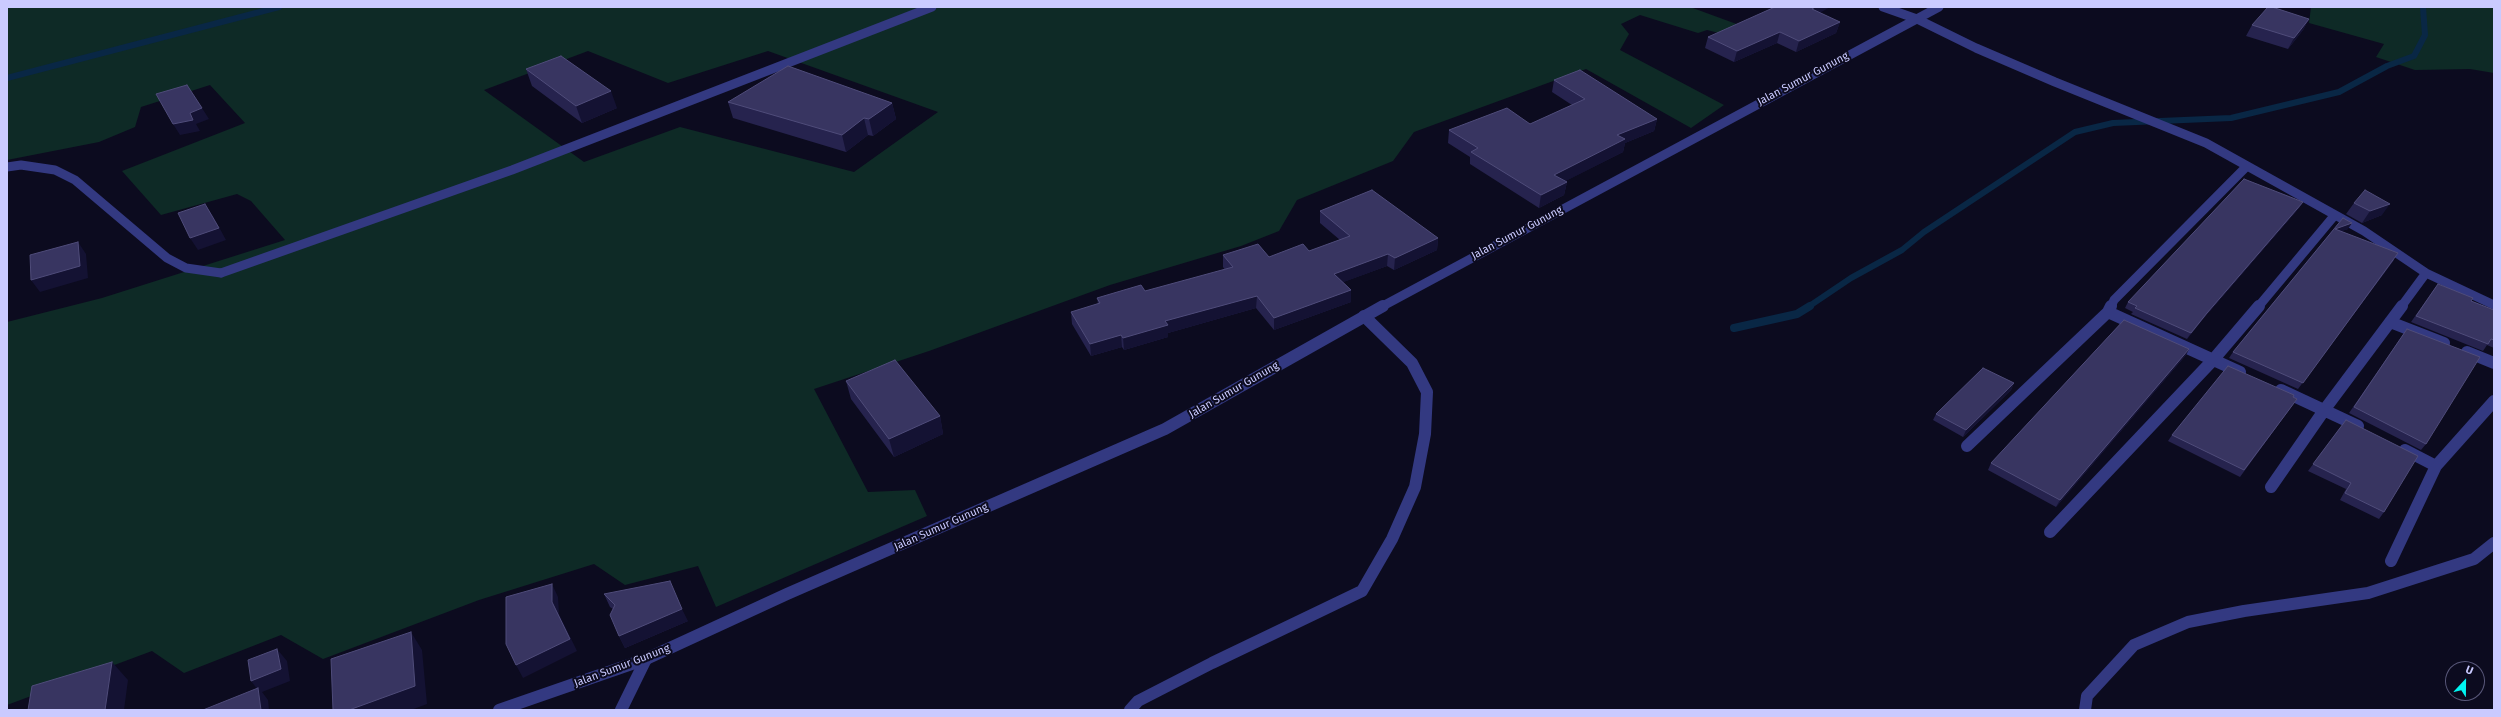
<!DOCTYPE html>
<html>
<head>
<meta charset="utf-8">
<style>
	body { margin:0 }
	#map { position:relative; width:2501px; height:717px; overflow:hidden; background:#0c0b1f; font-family:"Fira Sans",sans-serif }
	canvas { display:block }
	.frame { position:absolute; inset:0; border:8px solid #cacaff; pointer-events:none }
	.north { position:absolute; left:2445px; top:661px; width:40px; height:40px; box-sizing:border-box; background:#0c0b1f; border:1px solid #585779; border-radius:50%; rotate:22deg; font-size:11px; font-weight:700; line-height:16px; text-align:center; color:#cacaff }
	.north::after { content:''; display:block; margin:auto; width:14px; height:18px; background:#00f5f2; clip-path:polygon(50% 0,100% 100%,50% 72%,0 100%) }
</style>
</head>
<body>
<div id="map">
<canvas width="2501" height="717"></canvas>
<div class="frame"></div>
<div class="north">U</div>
</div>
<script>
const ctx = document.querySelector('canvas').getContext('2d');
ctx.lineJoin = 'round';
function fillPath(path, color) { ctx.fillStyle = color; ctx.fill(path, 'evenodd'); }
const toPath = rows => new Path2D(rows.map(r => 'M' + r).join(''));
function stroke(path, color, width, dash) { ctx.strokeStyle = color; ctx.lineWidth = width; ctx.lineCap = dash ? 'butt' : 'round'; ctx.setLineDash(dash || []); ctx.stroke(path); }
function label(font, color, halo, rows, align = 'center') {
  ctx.font = font + ' "Fira Sans",sans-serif'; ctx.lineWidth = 4; ctx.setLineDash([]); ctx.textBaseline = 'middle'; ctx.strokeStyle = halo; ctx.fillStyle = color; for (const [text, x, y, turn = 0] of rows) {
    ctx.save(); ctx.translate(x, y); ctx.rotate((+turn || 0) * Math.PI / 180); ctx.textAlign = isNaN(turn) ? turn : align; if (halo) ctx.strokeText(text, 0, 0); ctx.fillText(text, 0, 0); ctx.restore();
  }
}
fillPath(toPath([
	[7,7,1690,7,1742,26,1731,36,1707,30,1698,33,1640,15,1621,24,1629,34,1620,50,1724,105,1691,128,1586,69,1414,132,1393,161,1297,200,1279,231,1241,246,1110,285,929,351,814,389,868,492,915,490,927,516,716,607,698,566,625,585,594,564,479,600,323,659,281,635,184,673,152,651,7,705,7,322,102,298,285,240,251,201,237,194,161,215,122,171,245,123,210,85,141,107,135,127,99,142,7,160],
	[588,51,668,83,768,51,938,112,854,172,680,127,584,162,484,90],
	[2311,7,2494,7,2494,73,2470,69,2415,70,2376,57,2384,44,2309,23]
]), '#0e2a26');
stroke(toPath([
	[7,78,279,7],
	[1808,307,1851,278,1902,250,1924,232,2075,132,2113,123,2231,118,2339,92,2387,66,2414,56,2425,35,2423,7]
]), '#092745', 6);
stroke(toPath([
	[1734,328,1797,314,1810,306]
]), '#092745', 8);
stroke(toPath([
	[221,273,512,170,932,7]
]), '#333981', 9);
stroke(toPath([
	[621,710,646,659],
	[1130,710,1138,701,1212,663,1362,591,1392,539,1415,487,1425,434,1427,392,1412,363,1364,316],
	[2085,710,2087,696,2134,645,2188,622,2244,611,2368,593,2474,559,2494,543]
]), '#333981', 12);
stroke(toPath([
	[1883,7,1917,19,1976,48,2055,82,2206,143,2364,231,2426,273,2494,305],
	[7,167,21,165,55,170,75,180,167,258,186,268,221,273],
	[1381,307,1939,7],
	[2111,307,2114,300,2247,166],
	[2258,307,2334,216],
	[2401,307,2426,273]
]), '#333981', 9);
stroke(toPath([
	[2108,312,2240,372],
	[2390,322,2444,343],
	[2467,352,2494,363],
	[2281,390,2358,426],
	[1967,446,2108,312,2111,306],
	[2405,450,2436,466],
	[2271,487,2325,409,2402,306],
	[2050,532,2213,360,2259,306],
	[2391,561,2436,466,2494,401],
	[499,710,646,659,787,594,1165,429,1383,306]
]), '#333981', 12);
fillPath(toPath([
	[1820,13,1840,22,1836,33,1796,52,1777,43,1734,62,1705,48,1708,37],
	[2309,19,2303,30,2288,49,2246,36,2252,25],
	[526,69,617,108,582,123,532,86],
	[1554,80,1657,119,1654,131,1625,143,1623,152,1565,181,1567,182,1564,195,1539,208,1470,164,1470,157,1448,143,1449,130,1530,124,1572,105,1552,92],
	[728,102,892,103,896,119,873,136,868,135,846,152,733,118],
	[2303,202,2299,208,2203,319,2187,339,2131,314,2133,312,2125,308,2128,302],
	[2354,203,2382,215,2362,223,2346,214],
	[1320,211,1438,238,1437,250,1394,270,1387,266,1343,282,1351,290,1351,302,1274,330,1256,308,1168,333,1168,337,1124,350,1122,347,1091,356,1072,324,1071,312,1098,304,1097,298,1145,291,1225,270,1223,267,1223,255,1269,257,1309,251,1340,240,1320,223],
	[2343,218,2348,229,2341,231,2394,260,2298,389,2229,358,2233,352],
	[2438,284,2471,301,2494,310,2494,348,2487,345,2483,351,2411,322],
	[2407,329,2426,444,2421,450,2349,413],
	[2189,349,2186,355,2138,411,2056,507,1988,470,1991,463],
	[846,381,940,416,943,434,894,457,851,399],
	[2014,383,2011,390,1963,437,1933,420,1936,414],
	[2293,397,2297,399,2240,477,2168,441,2172,435],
	[2346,420,2384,512,2379,519,2340,500,2346,489,2308,471],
	[604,594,688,621,625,648,619,636,613,609,610,607]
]), '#26234e');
fillPath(toPath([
	[1815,7,1830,7,1808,20,1812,9],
	[2309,19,2303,30,2288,49,2294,38],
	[1840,22,1836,33,1796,52,1799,41],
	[1780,32,1777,43,1734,62,1737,51],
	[611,91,617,108,582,123,576,106],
	[892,103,896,119,873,136,869,119],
	[202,108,209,119,196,124,200,131,180,135,173,124,190,113],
	[864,118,868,135,846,152,842,135],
	[1657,119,1654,131,1625,143,1623,152,1552,188,1554,175,1617,135],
	[1567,182,1564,195,1539,208,1541,195],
	[2303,202,2299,208,2203,319,2187,339,2191,333,2207,313],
	[205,204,213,216,226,240,198,250,190,238],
	[2390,204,2382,215,2362,223,2370,211],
	[2352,223,2348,229,2331,235,2335,229],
	[1438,238,1437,250,1394,270,1395,258],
	[78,242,86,254,88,278,40,292,31,280],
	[1388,254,1387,266,1333,286,1334,274],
	[1351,290,1351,302,1274,330,1274,318],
	[1257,296,1256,308,1168,333,1168,337,1124,350,1123,338,1165,321],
	[1121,335,1122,347,1091,356,1090,344],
	[2189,349,2186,355,2138,411,2056,507,2060,500],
	[2014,383,2011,390,1963,437,1966,430],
	[940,416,943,434,894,457,889,439],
	[552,584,558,597,559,614,577,651,523,678,516,665,552,602],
	[682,609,688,621,625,648,619,636],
	[411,632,422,650,427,704,411,710,349,710],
	[277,649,287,661,290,681,262,692,268,700,269,710,261,710,258,690,251,681],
	[112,662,128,680,124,710,105,710]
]), '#141233');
const building = toPath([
	[1775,7,1815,7,1812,9,1840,22,1799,41,1780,32,1737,51,1708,37,1775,7],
	[2268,7,2272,7,2309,19,2294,38,2252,25,2268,7],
	[561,56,611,91,576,106,526,69,561,56],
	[788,66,892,103,869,119,864,118,842,135,728,102,788,66],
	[1580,70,1657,119,1617,135,1625,139,1554,175,1567,182,1541,195,1471,152,1478,148,1449,130,1507,108,1530,124,1585,99,1554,80,1580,70],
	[187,85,202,108,190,113,193,120,173,124,156,94,187,85],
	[2244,179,2303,202,2207,313,2191,333,2135,308,2137,306,2128,302,2244,179],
	[1372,190,1438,238,1395,258,1388,254,1334,274,1351,290,1274,318,1257,296,1165,321,1168,325,1123,338,1121,335,1090,344,1071,312,1100,303,1097,298,1141,285,1145,291,1233,267,1223,255,1258,244,1269,257,1303,244,1309,251,1350,236,1320,211,1372,190],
	[2365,190,2390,204,2370,211,2354,203,2365,190],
	[205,204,219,228,190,238,178,213,205,204],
	[2343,218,2352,223,2335,229,2398,253,2303,383,2233,352,2343,218],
	[78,242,80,266,31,280,30,255,78,242],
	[2438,284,2473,298,2471,301,2494,310,2494,340,2491,339,2488,344,2416,316,2438,284],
	[2124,320,2189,349,2060,500,1991,463,2124,320],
	[2407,329,2480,357,2426,444,2354,407,2407,329],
	[895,360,940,416,889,439,846,381,895,360],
	[2228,366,2294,395,2293,397,2297,399,2244,470,2172,435,2228,366],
	[1983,368,2014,383,1966,430,1936,414,1983,368],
	[2346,420,2418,456,2384,512,2345,493,2351,483,2313,464,2346,420],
	[670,581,682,609,619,636,610,615,615,605,604,594,670,581],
	[552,584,552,602,570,639,516,665,506,644,506,597,552,584],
	[411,632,415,686,349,710,333,710,331,659,411,632],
	[277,649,281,669,251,681,248,660,277,649],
	[112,662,105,710,28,710,32,686,112,662],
	[258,688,261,710,203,710,258,688]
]);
fillPath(building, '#383561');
stroke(building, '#4f4c7a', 1);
label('11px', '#cacaff', '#0c0b1f', [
	["Jalan Sumur Gunung",1803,79,-28],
	["Jalan Sumur Gunung",1517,233,-28],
	["Jalan Sumur Gunung",1234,390,-30],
	["Jalan Sumur Gunung",941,527,-24],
	["Jalan Sumur Gunung",622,666,-21]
]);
</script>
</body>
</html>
